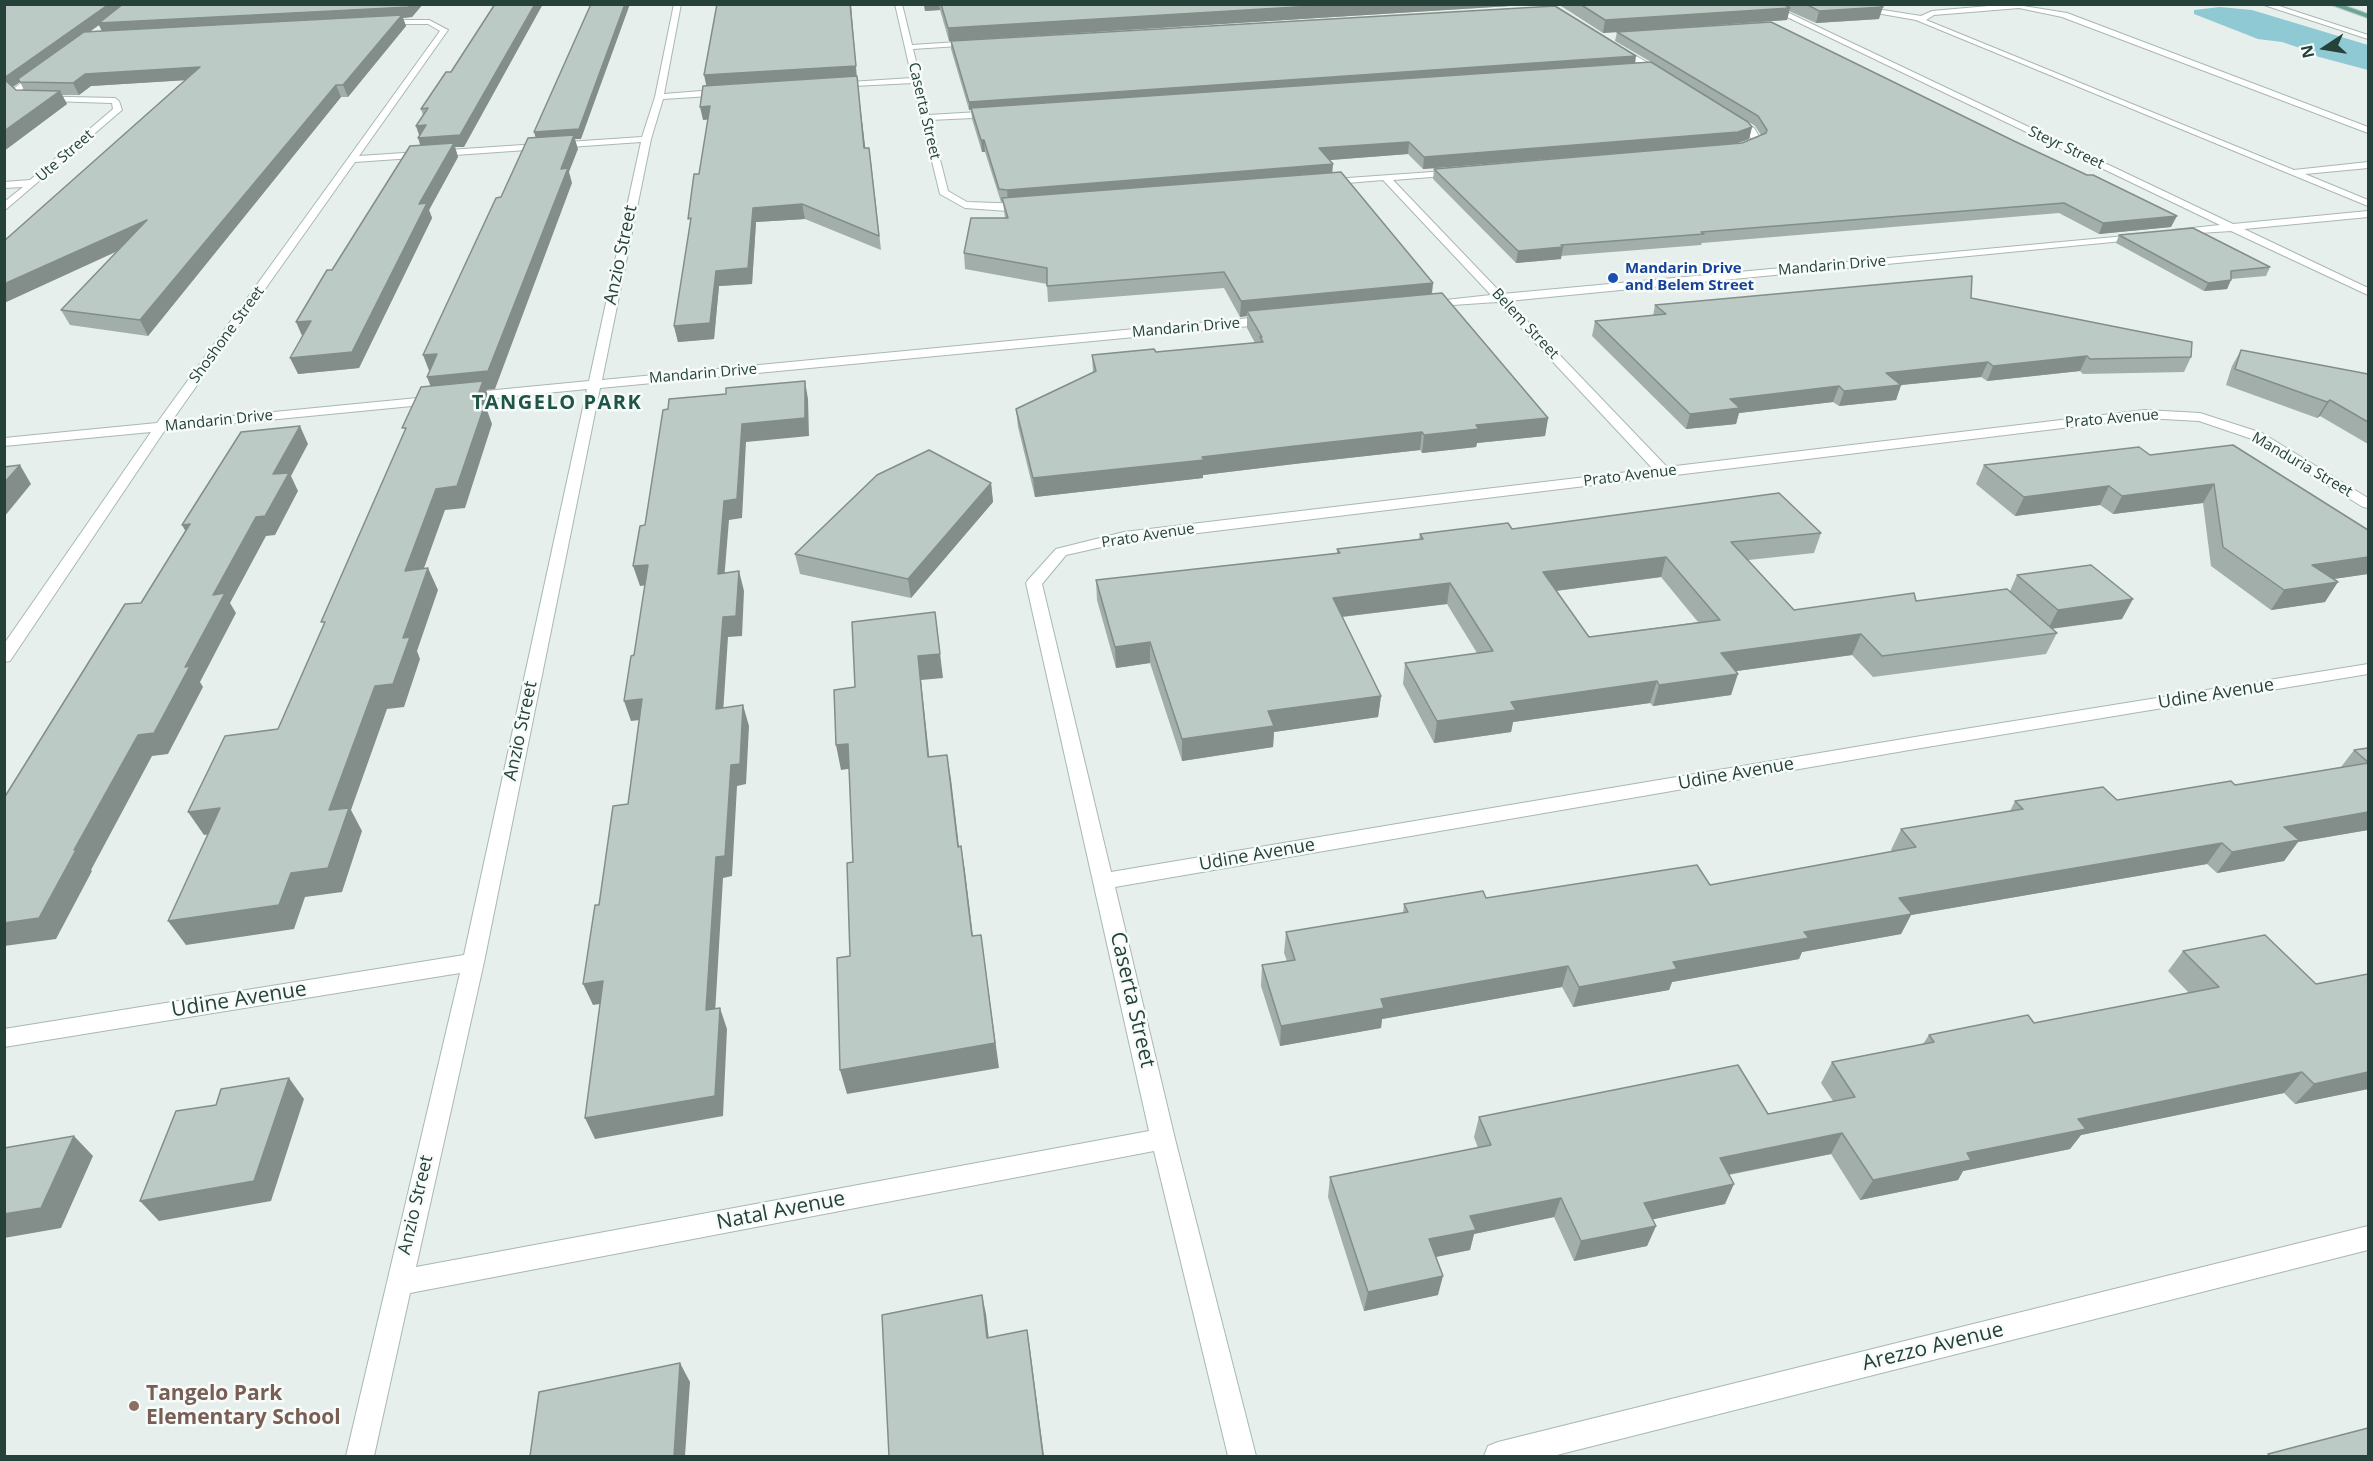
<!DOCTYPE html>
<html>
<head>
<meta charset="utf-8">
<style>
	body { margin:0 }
	#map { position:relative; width:2373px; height:1461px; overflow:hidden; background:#e6efeb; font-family:"Open Sans",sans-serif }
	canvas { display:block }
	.frame { position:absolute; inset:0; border:6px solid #24423a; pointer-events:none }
	.north { position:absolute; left:2295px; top:18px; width:60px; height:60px; -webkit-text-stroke:4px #f7fbf9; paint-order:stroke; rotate:258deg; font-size:16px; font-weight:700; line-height:24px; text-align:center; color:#24423a }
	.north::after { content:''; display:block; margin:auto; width:21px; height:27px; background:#24423a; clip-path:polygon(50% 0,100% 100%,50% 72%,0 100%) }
</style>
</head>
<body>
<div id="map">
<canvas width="2373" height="1461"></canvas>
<div class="frame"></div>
<div class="north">N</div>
</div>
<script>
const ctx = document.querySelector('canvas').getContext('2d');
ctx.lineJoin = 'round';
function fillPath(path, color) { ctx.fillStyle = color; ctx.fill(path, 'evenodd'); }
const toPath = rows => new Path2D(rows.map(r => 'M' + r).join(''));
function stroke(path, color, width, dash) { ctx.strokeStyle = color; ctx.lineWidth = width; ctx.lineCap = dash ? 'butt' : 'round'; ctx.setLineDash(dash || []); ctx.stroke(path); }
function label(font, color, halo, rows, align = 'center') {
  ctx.font = font + ' "Open Sans",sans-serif'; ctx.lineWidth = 5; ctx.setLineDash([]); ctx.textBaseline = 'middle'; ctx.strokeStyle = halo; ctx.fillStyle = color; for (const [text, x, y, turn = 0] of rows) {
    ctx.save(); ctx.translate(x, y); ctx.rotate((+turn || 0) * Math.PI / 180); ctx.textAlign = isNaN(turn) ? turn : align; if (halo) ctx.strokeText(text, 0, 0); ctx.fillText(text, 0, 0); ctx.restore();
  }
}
fillPath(toPath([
	[2220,7,2252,10,2368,45,2368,70,2308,54,2300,48,2282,42,2258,39,2194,14,2194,10]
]), '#8ec9d4');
const minor = toPath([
	[674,4,681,4,664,94,726,89,730,92,726,95,663,99,651,139,602,380,1271,316,1277,320,1271,324,600,388,484,962,416,1267,1149,1131,1026,583,1028,580,1056,549,1124,532,1653,469,1497,302,1423,307,1421,305,1427,302,1491,295,1383,180,1323,185,1318,182,1320,180,1460,170,1460,174,1457,175,1393,180,1502,294,2147,234,2147,238,2143,239,1508,301,1667,467,2145,410,2200,413,2262,433,2368,498,2368,508,2363,507,2252,439,2199,421,2145,418,1124,542,1066,555,1042,584,1111,872,1921,736,2368,664,2368,674,1921,748,1115,887,1175,1139,1256,1456,1228,1456,1154,1151,410,1293,374,1456,346,1456,460,973,4,1047,4,1029,464,955,587,389,465,401,459,397,465,393,589,381,641,142,355,162,171,422,438,396,443,397,445,400,443,403,165,430,10,661,4,662,4,644,151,432,4,446,4,438,157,423,440,31,428,24,379,24,376,20,429,20,448,30,359,156,642,137,655,97,674,4],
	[895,4,902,4,912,45,973,41,977,43,973,45,913,49,929,115,995,111,999,114,995,117,930,120,948,191,967,202,1026,204,1030,205,1030,209,1008,211,965,208,940,194,913,83,834,87,830,85,834,83,912,78,895,4],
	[1760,4,1770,4,2233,224,2368,211,2368,217,2244,229,2368,288,2368,295,2231,231,2169,235,2168,233,2173,230,2220,225,1760,4],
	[1825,4,1845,4,1921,16,1932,11,2011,4,2067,13,2368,127,2368,133,2062,17,2019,8,1934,15,1926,20,2294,170,2368,162,2368,168,2305,174,2368,200,2368,206,1916,20,1825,4],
	[2261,4,2273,4,2368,35,2368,39,2261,4],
	[1615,44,1666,73,1667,75,1660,77,1612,48,1611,46,1615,44],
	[38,70,45,72,21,90,25,96,115,98,119,101,122,110,4,211,4,202,23,187,4,188,4,182,30,180,113,109,112,103,20,100,12,90,38,70],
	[1730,114,1754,128,1762,141,1760,143,1735,150,1735,146,1752,140,1747,132,1727,119,1726,117,1730,114],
	[2368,1226,2368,1250,1553,1456,1484,1456,1488,1446,1498,1442,2368,1226]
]);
const major = toPath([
	[2329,4,2340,4,2368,14,2368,18,2329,4]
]);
stroke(minor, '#a8b8b2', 2);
stroke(major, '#c2cac8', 2);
fillPath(minor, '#fff');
fillPath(major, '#6aa596');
fillPath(toPath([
	[4,4,423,4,412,17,403,18,406,26,348,97,341,97,148,336,70,325,61,310,118,251,4,303,4,241,185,80,91,86,79,95,62,95,67,104,4,151],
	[99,25,102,31,89,32],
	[20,82,24,90,16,90,13,87],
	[924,4,1542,4,949,41,940,10,925,11],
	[1558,4,1878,4,1879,19,1816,23,1789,11,1787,20,1603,33],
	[1617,32,2171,227,2099,234,2059,213,1702,243,1701,245,1561,256,1561,259,1516,263,1433,179,1434,169,1701,146,1423,169,1408,154,1329,160,1332,173,1433,283,1432,294,1548,418,1545,436,1477,443,1476,447,1422,453,1420,450,1294,464,1203,475,1203,478,1035,497,1018,427,1016,409,1093,373,1092,355,1156,352,1255,343,1247,328,1247,316,1240,317,1224,288,1048,302,1047,284,965,269,964,253,1005,218,1003,202,1001,202,985,152,982,152,972,119,971,110,969,110,951,49,951,41,1635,63,1651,62,1615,41],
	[1749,122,1755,126,1761,135,1742,143,1735,144,1749,139,1752,127],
	[446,72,464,147,455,147,458,157,429,210,432,218,359,368,298,374,302,336,332,270,420,146,419,135,416,126,423,115,421,109],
	[857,79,865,148,869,148,871,161,881,250,805,219,756,222,752,284,719,286,714,339,678,342,674,326,708,119,703,120,703,86],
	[2119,235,2270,267,2266,276,2231,279,2227,289,2204,291,2116,243],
	[1971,298,2191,357,2184,372,2083,374,2080,371,1987,381,1981,377,1901,385,1896,400,1839,406,1833,402,1739,413,1736,424,1686,429,1592,336,1595,321,1653,316,1655,305],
	[2241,350,2368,374,2368,444,2320,416,2317,418,2226,385,2232,366],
	[2150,455,2368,530,2368,574,2333,579,2325,602,2271,610,2211,566,2203,503,2113,514,2100,505,2015,516,1976,484,1984,465],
	[991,483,993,502,911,598,800,574,795,554],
	[1512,529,1821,533,1814,553,1748,560,1794,610,1916,601,2010,591,2017,575,2122,619,2052,629,2057,633,2046,654,1873,677,1852,655,1737,671,1731,695,1653,706,1650,703,1513,722,1511,732,1434,743,1403,684,1405,663,1477,653,1447,604,1342,617,1381,696,1378,717,1274,732,1273,747,1182,761,1150,663,1116,668,1097,600,1096,580,1337,553,1337,549,1419,539,1420,534],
	[1661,577,1698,622,1589,637,1556,591],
	[2368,748,2368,830,2298,842,2284,861,2217,873,2207,864,1911,915,1901,934,1802,952,1799,959,1672,982,1669,990,1573,1007,1562,987,1382,1019,1381,1028,1280,1046,1261,986,1262,965,1287,961,1284,953,1286,932,1403,913,1404,904,1486,898,1710,885,1892,852,1891,850,1901,829,2010,811,2015,801,2117,800,2235,785,2341,767,2354,750],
	[2183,951,2316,984,2368,974,2368,1089,2295,1104,2284,1093,2081,1135,2070,1149,1963,1171,1958,1180,1860,1200,1831,1154,1729,1175,1725,1204,1652,1219,1656,1226,1647,1246,1574,1261,1554,1217,1474,1234,1470,1250,1436,1257,1438,1295,1364,1311,1328,1197,1330,1177,1478,1148,1474,1137,1479,1117,1768,1114,1833,1101,1821,1083,1832,1062,1923,1044,1929,1035,2034,1023,2189,993,2168,971]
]), '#a1aea9');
fillPath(toPath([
	[109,4,423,4,412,17,403,18,406,26,348,97,343,85,103,33,99,25,10,89,4,84,4,74],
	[535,4,543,4,464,147,455,147,458,157,429,210,432,218,359,368,298,374,290,358,419,204,422,150,418,138],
	[625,4,630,4,581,139,575,139,578,149,569,172,572,183,495,389,486,390,490,401,487,410,492,424,465,508,445,510,415,593,405,571,434,395,427,377,561,169,537,142,534,132],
	[851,4,857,79,867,162,707,89,704,75],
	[924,4,939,4,940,10,925,11],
	[1346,4,1542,4,949,41,948,28],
	[1883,7,1879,19,1816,23,1819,11],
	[1790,8,1787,20,1603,33,1605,20],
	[1636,56,1635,64,969,110,969,102],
	[200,67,205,79,91,86,79,95,73,83,85,74],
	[336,85,341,97,148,336,140,320],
	[60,91,67,104,4,151,4,131],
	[710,106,713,119,703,120,700,107],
	[426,125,420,137,416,126],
	[1752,127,1749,139,1735,144,1423,169,1424,157],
	[981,140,984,140,985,152,982,152],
	[1409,142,1408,154,1318,161,1319,148],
	[1333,164,1332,176,1008,203,1007,190],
	[802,204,805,219,756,222,752,284,719,286,714,339,678,342,674,326,716,271,753,208],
	[2177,216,2171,227,2099,234,2103,223],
	[147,220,154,234,4,303,4,284],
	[1563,247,1561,259,1516,263,1518,251],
	[2231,280,2227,289,2204,291,2208,283],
	[1433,283,1431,298,1247,311,1247,316,1240,317,1241,301],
	[311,321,303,338,296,322],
	[437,354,430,373,423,355],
	[2087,356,2080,371,1987,381,1993,366],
	[1988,362,1981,377,1901,385,1896,400,1839,406,1844,391,1886,373],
	[805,381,808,399,809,436,746,442,742,518,729,520,723,593,718,574,724,501,742,424],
	[1839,386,1833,402,1739,413,1736,424,1686,429,1690,414,1730,399],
	[2330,400,2320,416,2317,418,2327,402],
	[1548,418,1545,436,1477,443,1476,447,1422,453,1424,435,1476,425],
	[300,426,308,444,291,476,298,491,275,535,266,536,230,603,236,613,200,682,203,687,168,754,152,756,91,870,92,871,56,939,4,946,4,923,74,850,138,735,213,595,273,474],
	[1422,432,1420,450,1294,464,1203,475,1203,478,1035,497,1033,478,1295,446],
	[20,465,31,484,4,517,4,483],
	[991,483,993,502,911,598,908,579],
	[2214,484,2203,503,2113,514,2122,496],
	[2109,486,2100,505,2015,516,2024,497],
	[190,524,193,544,182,525],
	[1666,557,1661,577,1539,593,1543,572],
	[2368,557,2368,574,2299,584,2312,565],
	[648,565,654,584,640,586,633,566],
	[428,568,438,590,417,651,420,659,404,707,387,709,351,810,362,831,342,892,305,897,294,929,186,945,168,921,291,873,329,810,375,686,403,638],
	[739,571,744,591,742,636,728,637,722,729,716,709,723,617],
	[2338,582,2325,602,2271,610,2284,590],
	[1450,583,1447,604,1331,618,1333,598],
	[2133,599,2122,619,2048,629,2058,610],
	[935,612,943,678,921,680,932,782,928,757,918,656],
	[1861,634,1852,655,1715,674,1721,653],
	[1150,642,1150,663,1116,668,1115,647],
	[1738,674,1731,695,1653,706,1659,685],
	[1657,681,1650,703,1513,722,1511,732,1434,743,1437,721,1511,702],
	[1381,696,1378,717,1274,732,1273,747,1182,761,1182,739,1268,711],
	[642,699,649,719,631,721,624,701],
	[743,705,749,726,746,784,737,786,732,876,723,878,714,1031,706,1010,716,857,731,765],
	[848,744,854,768,841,770,836,745],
	[947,755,951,779,962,872,958,847],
	[220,808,235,831,204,835,188,812],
	[2368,812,2368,830,2298,842,2284,861,2217,873,2232,852,2284,827],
	[2222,843,2207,864,1911,915,1901,934,1802,952,1799,959,1672,982,1669,990,1573,1007,1579,987,1673,962,1804,932,1899,898],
	[961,846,965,871,976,961,972,936],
	[981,935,999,1068,847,1094,840,1070],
	[1568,966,1562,987,1382,1019,1381,1028,1280,1046,1281,1026,1381,999],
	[603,981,613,1002,593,1005,583,984],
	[720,1008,727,1029,723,1116,595,1139,585,1118],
	[2302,1072,2284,1093,2081,1135,2070,1149,1963,1171,1958,1180,1860,1200,1873,1180,1967,1153,2078,1119],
	[2368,1072,2368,1089,2295,1104,2314,1084],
	[289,1078,304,1099,271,1201,159,1221,140,1201],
	[1842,1133,1831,1154,1710,1178,1720,1158],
	[74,1136,93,1156,61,1228,4,1238,4,1214],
	[1734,1184,1725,1204,1636,1223,1644,1203],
	[1561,1198,1554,1217,1474,1234,1470,1250,1425,1259,1429,1239,1470,1216],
	[1656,1226,1647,1246,1574,1261,1581,1241],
	[1443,1276,1438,1295,1364,1311,1368,1292],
	[982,1295,986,1314,991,1357,987,1338],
	[1027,1330,1030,1349,1044,1456,1043,1456],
	[680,1363,690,1382,685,1456,674,1456]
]), '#838d89');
const building = toPath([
	[4,4,109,4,4,78,4,4],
	[123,4,411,4,409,7,99,23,123,4],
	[495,4,535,4,460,135,418,138,426,125,416,126,428,108,421,109,446,72,451,72,495,4],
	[591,4,625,4,579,129,534,132,591,4],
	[717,4,850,4,856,66,704,75,717,4],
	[941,4,1346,4,948,28,941,4],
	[1580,4,1783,4,1790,8,1605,20,1580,4],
	[1806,4,1878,4,1883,7,1819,11,1806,4],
	[1555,6,1636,56,969,102,951,41,1555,6],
	[402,15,343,85,336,85,140,320,61,310,147,220,4,284,4,241,200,67,85,74,73,83,20,82,18,79,84,32,402,15],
	[1771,22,2014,141,2087,175,2093,175,2177,216,2103,223,2064,203,1701,232,1704,234,1561,245,1563,247,1518,251,1434,169,1742,143,1766,133,1767,130,1758,116,1617,32,1771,22],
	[1651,62,1748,122,1752,127,1738,132,1424,157,1409,142,1319,148,1333,164,1007,190,999,189,984,140,981,140,971,108,1651,62],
	[857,76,864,148,869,148,879,236,802,204,753,208,748,268,716,271,710,323,674,326,691,218,688,219,694,174,699,174,710,106,700,107,703,86,857,76],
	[4,79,16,90,60,91,4,131,4,79],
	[574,135,561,169,568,168,488,371,427,377,437,354,423,355,496,198,501,197,528,138,574,135],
	[454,143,419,204,427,203,352,352,290,358,311,321,296,322,327,270,332,270,410,146,454,143],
	[1341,172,1433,283,1241,301,1224,272,1047,286,1047,268,964,253,971,218,1008,218,1002,198,1341,172],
	[2193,228,2270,267,2231,271,2231,280,2208,283,2119,235,2193,228],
	[1972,276,1971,298,2192,342,2191,357,2090,359,2087,356,1993,366,1988,362,1886,373,1901,385,1844,391,1839,386,1730,399,1740,408,1690,414,1595,321,1666,314,1655,305,1972,276],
	[1442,293,1548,418,1476,425,1479,429,1424,435,1422,432,1295,446,1202,457,1204,460,1033,478,1016,409,1096,371,1092,355,1154,349,1156,352,1263,342,1260,337,1262,337,1247,311,1442,293],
	[2241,350,2368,374,2368,422,2330,400,2327,402,2235,369,2241,350],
	[483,381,474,405,485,404,457,486,436,489,405,571,428,568,403,638,410,637,393,684,375,686,329,810,349,808,328,868,291,873,279,905,168,921,220,808,188,812,225,736,278,729,325,622,321,622,406,428,402,428,421,387,483,381],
	[805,381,805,418,742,424,737,499,724,501,718,574,739,571,736,616,723,617,716,709,743,705,740,764,731,765,725,856,716,857,706,1010,720,1008,715,1096,585,1118,603,981,583,984,595,905,599,905,613,806,628,804,642,699,624,701,631,656,634,655,648,565,633,566,640,526,645,525,663,410,668,409,669,399,726,394,726,388,805,381],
	[300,426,273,474,289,473,265,516,256,517,213,595,225,593,185,667,190,666,154,733,138,735,74,850,76,850,39,918,4,923,4,798,125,604,141,603,190,524,182,525,241,432,300,426],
	[2233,445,2368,530,2368,557,2312,565,2338,582,2284,590,2223,547,2214,484,2122,496,2109,486,2024,497,1984,465,2139,447,2150,455,2233,445],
	[929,450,991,483,908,579,795,554,877,475,929,450],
	[20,465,4,483,4,467,20,465],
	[1779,493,1821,533,1731,542,1794,610,1914,593,1916,601,2007,589,2057,633,1882,656,1861,634,1721,653,1738,674,1659,685,1657,681,1511,702,1516,710,1437,721,1405,663,1493,651,1450,583,1333,598,1381,696,1268,711,1274,726,1182,739,1150,642,1115,647,1096,580,1340,553,1337,549,1423,539,1420,534,1508,523,1512,529,1779,493],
	[1666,557,1720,620,1589,637,1543,572,1666,557],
	[2091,565,2133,599,2058,610,2017,575,2091,565],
	[935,612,940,654,918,656,928,757,947,755,958,847,961,846,972,936,981,935,995,1043,840,1070,837,958,850,956,847,863,853,862,848,744,836,745,834,690,855,687,852,622,935,612],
	[2368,748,2368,762,2354,750,2368,748],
	[2368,763,2368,812,2284,827,2299,840,2232,852,2222,843,1899,898,1912,914,1804,932,1809,938,1673,962,1677,969,1579,987,1568,966,1381,999,1384,1008,1281,1026,1262,965,1295,960,1286,932,1408,912,1404,904,1483,891,1486,898,1697,865,1710,885,1916,847,1901,829,2023,809,2015,801,2103,787,2117,800,2231,781,2235,785,2368,763],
	[2265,935,2316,984,2368,974,2368,1072,2314,1084,2302,1072,2078,1119,2086,1129,1967,1153,1971,1160,1873,1180,1842,1133,1720,1158,1734,1184,1644,1203,1656,1226,1581,1241,1561,1198,1470,1216,1476,1230,1429,1239,1443,1276,1368,1292,1330,1177,1491,1145,1479,1117,1738,1065,1768,1114,1855,1097,1832,1062,1934,1042,1929,1035,2028,1015,2034,1023,2219,987,2183,951,2265,935],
	[289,1078,254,1181,140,1201,176,1111,216,1105,221,1089,289,1078],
	[74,1136,41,1208,4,1214,4,1148,74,1136],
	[982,1295,987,1338,1027,1330,1043,1456,889,1456,882,1315,982,1295],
	[680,1363,674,1456,530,1456,539,1392,680,1363],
	[2368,1428,2368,1456,2270,1456,2268,1454,2368,1428]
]);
fillPath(building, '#bbcac4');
stroke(building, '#838d89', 1.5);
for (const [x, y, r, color] of [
	[1613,278,6,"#1a4fb4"],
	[134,1406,6,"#8d6e63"]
]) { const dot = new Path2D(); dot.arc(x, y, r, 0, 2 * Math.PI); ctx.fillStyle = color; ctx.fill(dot); stroke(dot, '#f7fbf9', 2); }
label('15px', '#24423a', '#f7fbf9', [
	["Caserta Street",924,111,77],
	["Steyr Street",2066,148,25],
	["Ute Street",65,156,-41],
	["Mandarin Drive",1832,266,-5],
	["Belem Street",1525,324,47],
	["Mandarin Drive",1186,328,-5],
	["Shoshone Street",227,335,-54],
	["Mandarin Drive",703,374,-5],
	["Prato Avenue",2112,419,-5],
	["Mandarin Drive",219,421,-6],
	["Manduria Street",2302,465,30],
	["Prato Avenue",1630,476,-7],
	["Prato Avenue",1148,536,-9]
]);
label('bold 15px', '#164399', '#f7fbf9', [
	["Mandarin Drive",1625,269],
	["and Belem Street",1625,286]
], 'left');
label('18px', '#24423a', '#f7fbf9', [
	["Anzio Street",621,255,-78],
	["Udine Avenue",2216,694,-9],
	["Anzio Street",521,731,-78],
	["Udine Avenue",1736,774,-10],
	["Udine Avenue",1257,855,-10],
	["Anzio Street",416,1205,-77]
]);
ctx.letterSpacing = '1.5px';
label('bold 20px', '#1f5548', '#f7fbf9', [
	["TANGELO PARK",557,403]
]);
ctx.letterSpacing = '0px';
label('21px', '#24423a', '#f7fbf9', [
	["Udine Avenue",239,1000,-9],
	["Caserta Street",1132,1000,77],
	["Natal Avenue",781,1211,-11],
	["Arezzo Avenue",1933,1347,-14]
]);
label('bold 21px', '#785e54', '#f7fbf9', [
	["Tangelo Park",146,1394],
	["Elementary School",146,1418]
], 'left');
</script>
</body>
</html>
